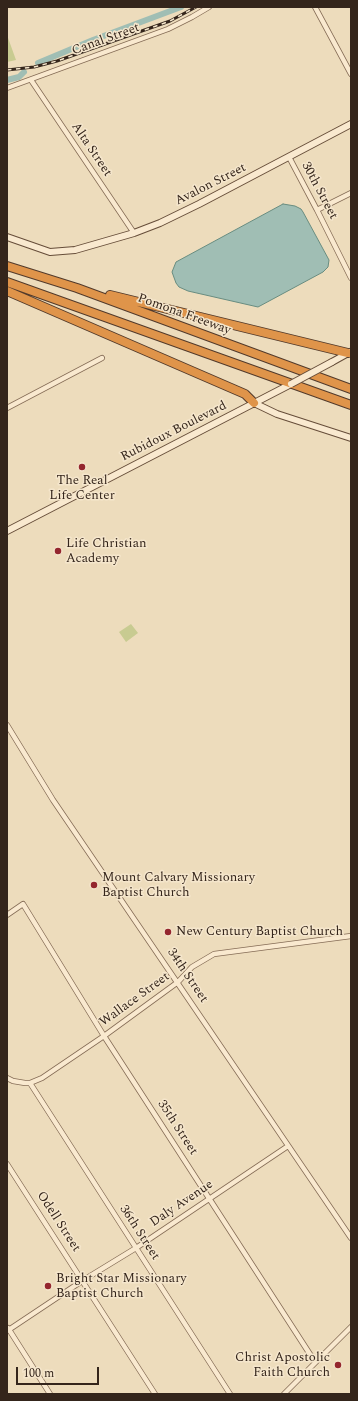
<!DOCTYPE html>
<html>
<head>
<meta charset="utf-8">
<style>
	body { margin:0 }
	#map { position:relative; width:358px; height:1401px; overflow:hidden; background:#eddcbc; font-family:Spectral,serif }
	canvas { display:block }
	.frame { position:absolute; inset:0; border:8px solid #34251b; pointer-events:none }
	.scale { position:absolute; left:16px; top:1367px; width:83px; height:18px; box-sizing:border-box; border:2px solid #34251b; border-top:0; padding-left:5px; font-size:12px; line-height:14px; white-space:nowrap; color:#34251b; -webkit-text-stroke:3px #f5e6cc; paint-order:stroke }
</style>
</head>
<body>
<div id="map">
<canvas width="358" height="1401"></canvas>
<div class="frame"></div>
<div class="scale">100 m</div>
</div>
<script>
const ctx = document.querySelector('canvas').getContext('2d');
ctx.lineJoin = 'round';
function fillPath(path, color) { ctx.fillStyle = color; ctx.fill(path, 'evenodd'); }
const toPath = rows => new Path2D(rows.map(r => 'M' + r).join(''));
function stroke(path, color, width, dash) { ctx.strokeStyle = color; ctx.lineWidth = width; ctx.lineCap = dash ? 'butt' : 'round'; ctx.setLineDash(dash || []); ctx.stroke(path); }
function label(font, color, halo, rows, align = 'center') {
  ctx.font = font + ' Spectral,serif'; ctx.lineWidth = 3; ctx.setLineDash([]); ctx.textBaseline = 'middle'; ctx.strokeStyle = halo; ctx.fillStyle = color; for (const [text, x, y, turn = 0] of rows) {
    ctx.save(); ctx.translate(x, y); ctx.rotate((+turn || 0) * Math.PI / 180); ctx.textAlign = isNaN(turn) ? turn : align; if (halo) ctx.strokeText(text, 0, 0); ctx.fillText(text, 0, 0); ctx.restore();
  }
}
fillPath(toPath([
	[7,35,16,60,7,62],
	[131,624,138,633,126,642,119,632]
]), '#c8cb91');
const water = toPath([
	[283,204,295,206,301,209,303,212,329,260,328,267,323,272,258,307,188,291,179,287,176,283,172,272,176,262,283,204]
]);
fillPath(water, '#a0beb4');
stroke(water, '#688c80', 1);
stroke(toPath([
	[38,63,93,40,181,7],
	[7,80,19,77,24,72]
]), '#a0beb4', 6);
const street = toPath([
	[315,7,351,74],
	[31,80,134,233],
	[7,88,168,29,192,17,209,7],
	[289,157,317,210,351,278],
	[317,210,351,193],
	[7,408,102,358],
	[7,725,53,800,351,1238],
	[7,915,23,904,104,1036,315,1362],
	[7,1078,13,1081,25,1083,30,1083,42,1078,104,1036,178,982,192,967,214,954,351,936],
	[30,1083,230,1394],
	[7,1164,155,1394],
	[8,1328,50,1394],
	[7,1331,82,1281,136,1248,288,1146],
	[284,1394,351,1327]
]);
const secondary = toPath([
	[7,237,50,252,75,250,134,233,160,223,199,204,351,124],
	[332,362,350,352],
	[254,403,277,414,351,438],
	[7,531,291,384]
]);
const highway = toPath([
	[7,266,77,288,351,389],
	[7,282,351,405],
	[7,291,245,394,254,403],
	[110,295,348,353]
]);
stroke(street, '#856c56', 6);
stroke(secondary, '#664d39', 8);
stroke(highway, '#523a2b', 10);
stroke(street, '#f9e9cf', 4.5);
stroke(secondary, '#f9e9cf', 6);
stroke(highway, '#df944a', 8);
const rail = toPath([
	[7,70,34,67,57,61,170,21,196,7]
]);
stroke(rail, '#34251b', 3);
stroke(rail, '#f5e6cc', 1.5, [4.5]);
const secondaryBridge = toPath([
	[291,384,332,362]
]);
stroke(secondaryBridge, '#664d39', 8, []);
stroke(secondaryBridge, '#f9e9cf', 6);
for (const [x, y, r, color] of [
	[82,467,4,"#94262e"],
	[58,551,4,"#94262e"],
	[94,885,4,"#94262e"],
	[168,932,4,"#94262e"],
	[48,1286,4,"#94262e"],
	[338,1365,4,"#94262e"]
]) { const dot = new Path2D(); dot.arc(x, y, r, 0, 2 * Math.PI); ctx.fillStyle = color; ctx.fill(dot); stroke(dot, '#f5e6cc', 1.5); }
label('13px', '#34251b', '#f5e6cc', [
	["Canal Street",106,40,-20],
	["Alta Street",91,150,56],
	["Avalon Street",211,185,-27],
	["30th Street",319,191,62],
	["Pomona Freeway",184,315,20],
	["Rubidoux Boulevard",174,432,-27],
	["34th Street",187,976,56],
	["Wallace Street",135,1000,-36],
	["35th Street",177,1128,57],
	["Daly Avenue",182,1204,-34],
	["Odell Street",58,1222,57],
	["36th Street",139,1233,57]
]);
label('13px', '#34251b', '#f5e6cc', [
	["The Real",82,481,"center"],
	["Life Center",82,496,"center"],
	["Life Christian",66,544],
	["Academy",66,559],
	["Mount Calvary Missionary",102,878],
	["Baptist Church",102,893],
	["New Century Baptist Church",176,932],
	["Bright Star Missionary",56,1279],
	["Baptist Church",56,1294],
	["Christ Apostolic",330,1358,"right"],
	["Faith Church",330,1373,"right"]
], 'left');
</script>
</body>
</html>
